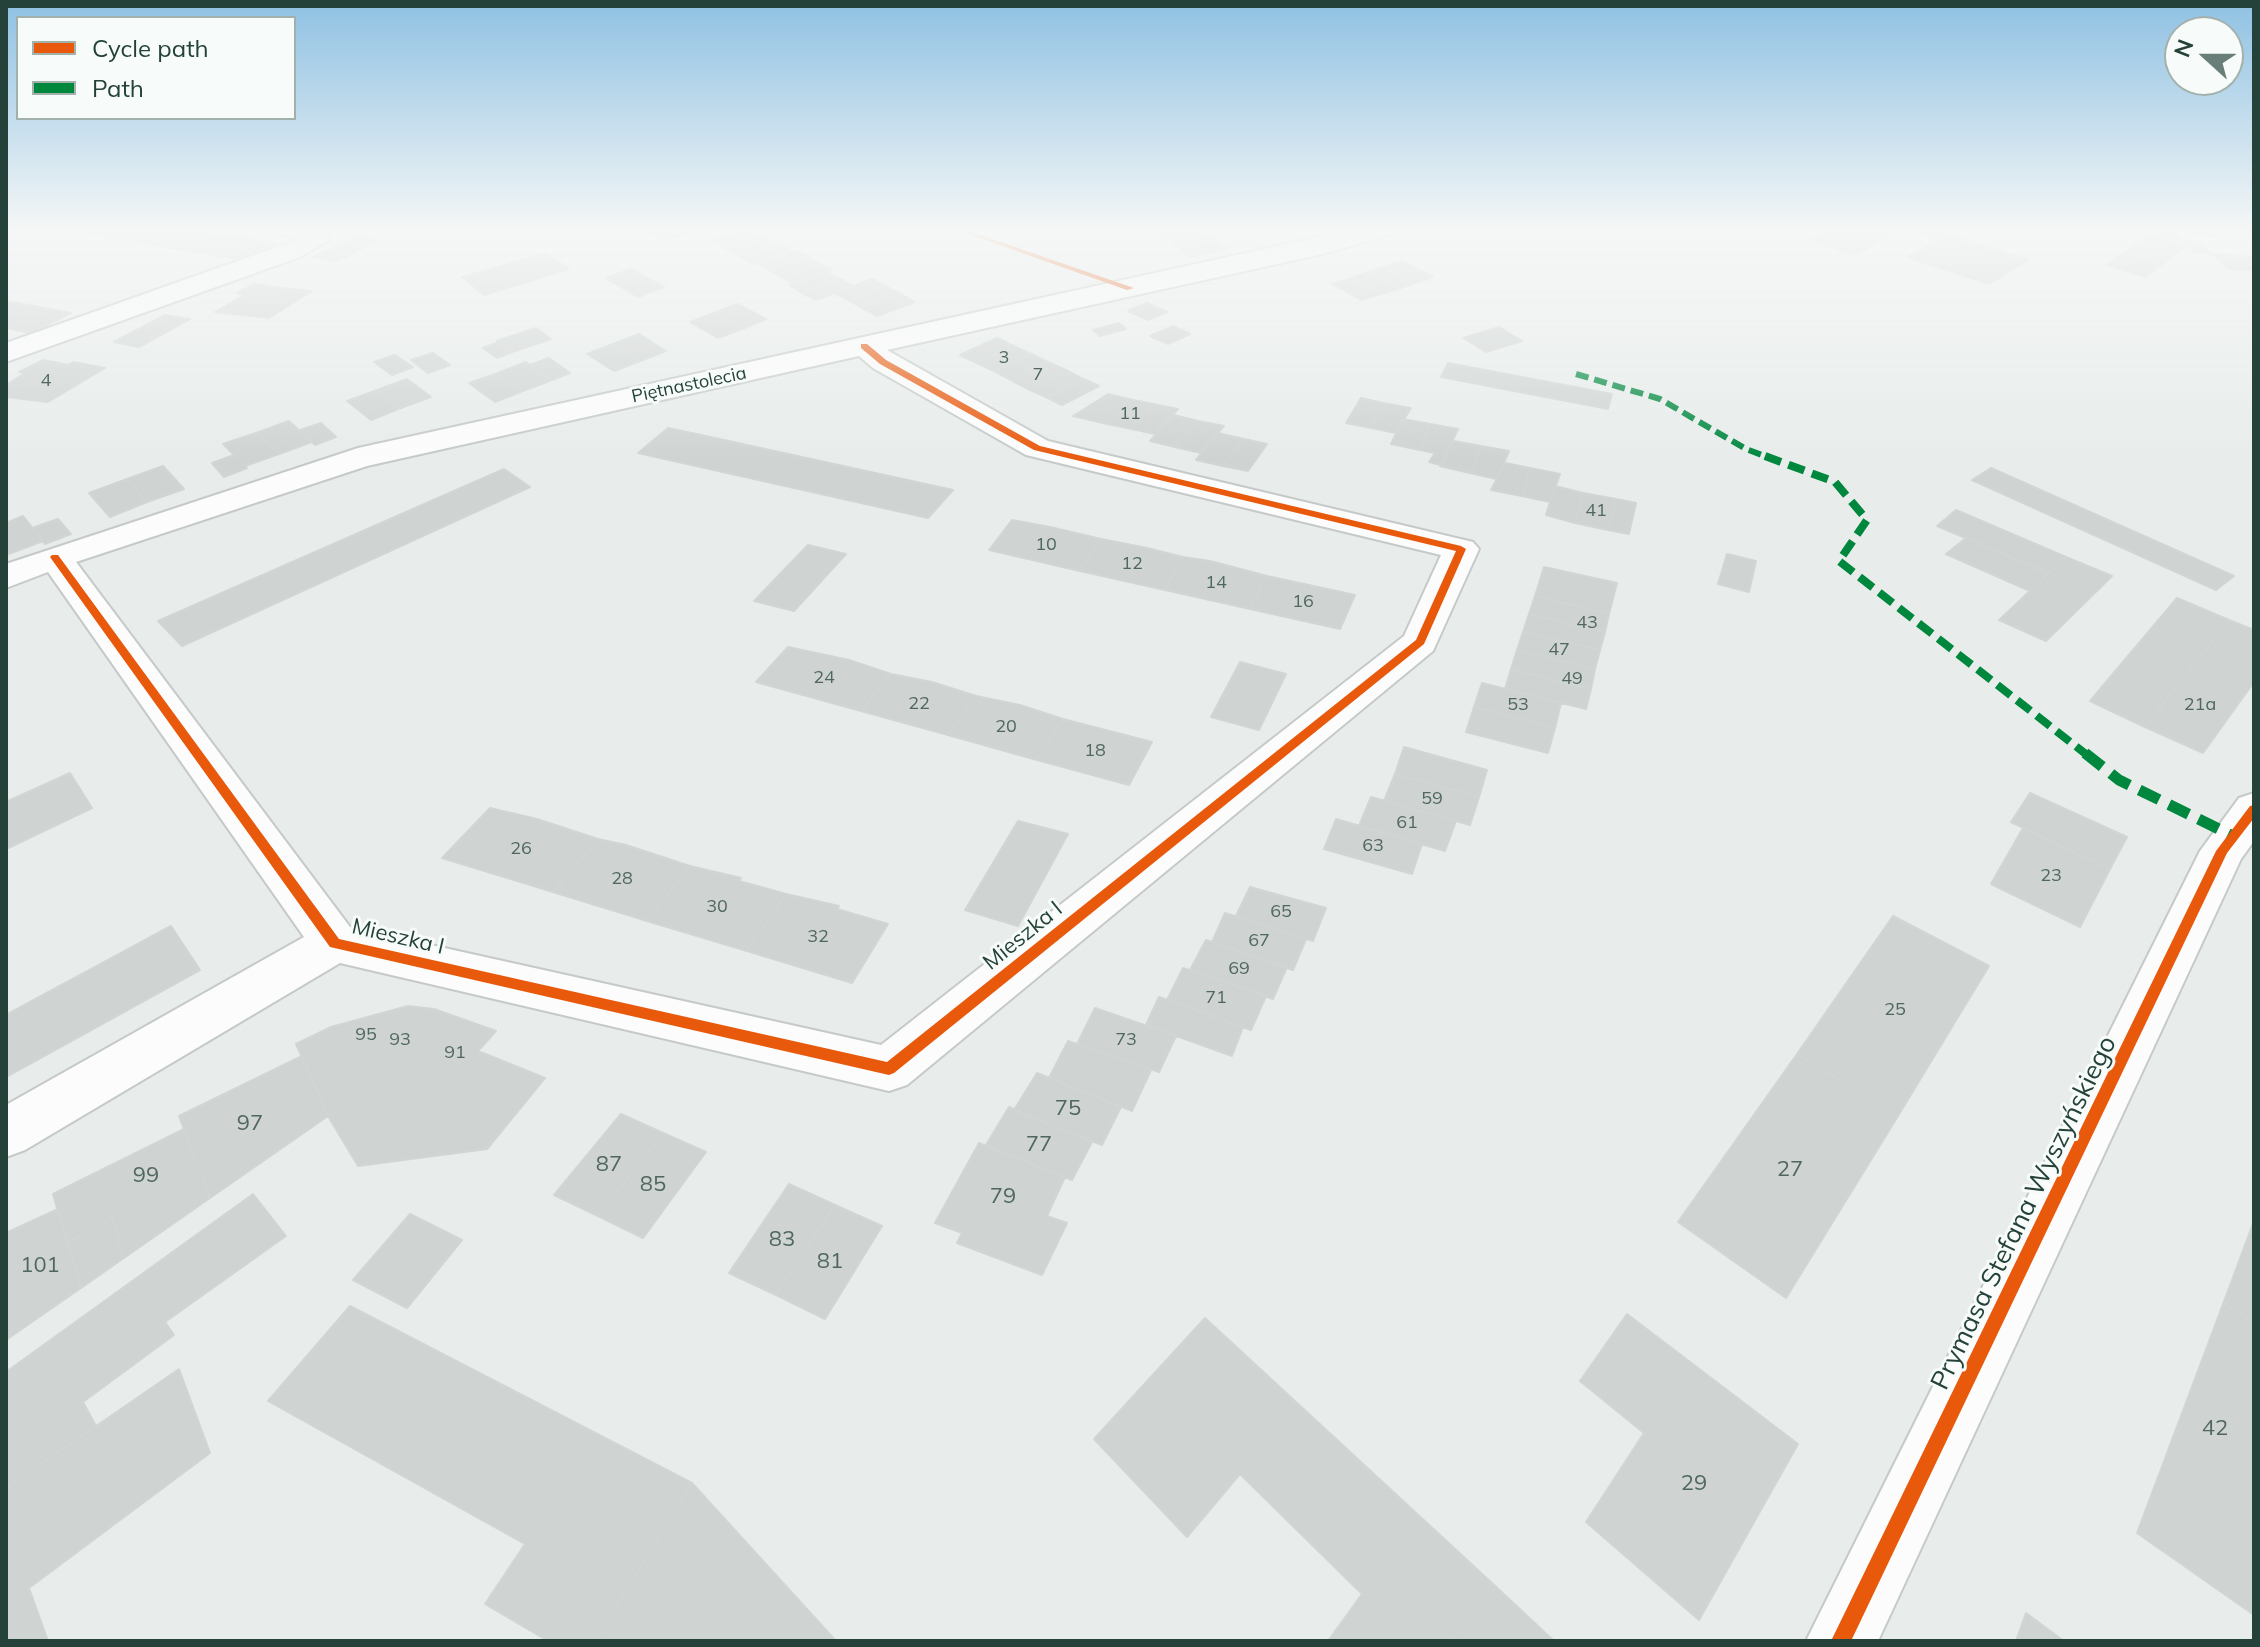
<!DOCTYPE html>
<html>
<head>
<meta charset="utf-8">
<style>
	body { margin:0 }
	#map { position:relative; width:2260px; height:1647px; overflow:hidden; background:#e8edeb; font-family:Mulish,sans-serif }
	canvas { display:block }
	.frame { position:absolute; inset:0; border:8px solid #24423a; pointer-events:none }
	.legend { position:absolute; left:16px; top:16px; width:280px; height:104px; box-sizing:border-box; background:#f7fbf9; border:2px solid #a3b1ad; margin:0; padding:10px 14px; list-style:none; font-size:24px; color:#24423a }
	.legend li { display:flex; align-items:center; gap:16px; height:40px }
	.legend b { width:40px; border:2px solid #a3b1ad }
	.north { position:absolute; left:2164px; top:16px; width:80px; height:80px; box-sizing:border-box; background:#f7fbf9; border:2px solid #a3b1ad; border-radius:50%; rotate:291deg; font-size:22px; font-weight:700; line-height:32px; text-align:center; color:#24423a }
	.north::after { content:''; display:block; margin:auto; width:28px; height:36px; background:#697e78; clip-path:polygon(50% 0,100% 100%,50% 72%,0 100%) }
</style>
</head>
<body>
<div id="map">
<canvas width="2260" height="1647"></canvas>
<div class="frame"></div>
<ul class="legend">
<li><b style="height:10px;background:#e8590c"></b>Cycle path</li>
<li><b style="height:10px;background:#00873e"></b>Path</li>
</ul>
<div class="north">N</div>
</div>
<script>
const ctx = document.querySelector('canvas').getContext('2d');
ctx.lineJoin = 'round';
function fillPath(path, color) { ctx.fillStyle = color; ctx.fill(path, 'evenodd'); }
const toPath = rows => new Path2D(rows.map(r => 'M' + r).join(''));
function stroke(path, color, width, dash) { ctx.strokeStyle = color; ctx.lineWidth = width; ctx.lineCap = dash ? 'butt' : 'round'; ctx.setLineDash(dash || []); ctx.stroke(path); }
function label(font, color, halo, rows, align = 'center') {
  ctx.font = font + ' Mulish,sans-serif'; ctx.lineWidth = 6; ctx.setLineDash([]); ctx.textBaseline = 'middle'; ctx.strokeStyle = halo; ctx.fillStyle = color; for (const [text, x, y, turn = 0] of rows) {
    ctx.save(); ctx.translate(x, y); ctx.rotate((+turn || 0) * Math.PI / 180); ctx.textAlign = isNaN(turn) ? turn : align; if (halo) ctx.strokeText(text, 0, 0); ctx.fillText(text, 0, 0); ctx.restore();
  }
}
const building = toPath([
	[56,229,185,229,276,243,243,260,56,229],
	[642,229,703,229,662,241,642,229],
	[745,229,767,238,730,251,711,240,745,229],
	[1168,229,1203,229,1206,232,1169,240,1158,231,1168,229],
	[1830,229,1901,229,1854,255,1810,240,1830,229],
	[1904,229,1932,229,1947,234,1936,240,1904,229],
	[2153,229,2171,229,2180,239,2161,238,2153,229],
	[2184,229,2209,229,2217,236,2191,235,2184,229],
	[1206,232,1217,240,1179,248,1169,240,1206,232],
	[1947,234,2029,260,1989,284,1907,257,1947,234],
	[2149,234,2161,238,2187,245,2164,263,2125,252,2149,234],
	[357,236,379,240,335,262,313,257,357,236],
	[767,238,779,245,741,257,730,251,767,238],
	[1217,240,1228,249,1190,257,1179,248,1217,240],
	[2183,241,2199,242,2212,254,2195,253,2183,241],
	[779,245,791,251,754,264,741,257,779,245],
	[795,250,807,256,769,270,757,263,795,250],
	[2125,252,2164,263,2146,277,2106,265,2125,252],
	[546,253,569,269,484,295,462,277,546,253],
	[2213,254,2229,255,2245,270,2228,269,2213,254],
	[2229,255,2254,257,2254,270,2245,270,2229,255],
	[807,256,819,263,782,277,769,270,807,256],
	[1402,261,1433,277,1415,283,1384,267,1402,261],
	[819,263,832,270,795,284,782,277,819,263],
	[1384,267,1415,283,1398,289,1368,272,1384,267],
	[631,269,664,287,638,297,605,278,631,269],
	[827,272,840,279,802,293,789,285,827,272],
	[1368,272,1398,289,1381,294,1351,278,1368,272],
	[1351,278,1381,294,1362,300,1332,284,1351,278],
	[840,279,853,286,816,300,802,293,840,279],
	[872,279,885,286,848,300,834,293,872,279],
	[254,284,280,288,312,291,269,318,215,312,245,295,237,293,254,284],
	[885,286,899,293,862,308,848,300,885,286],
	[899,293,915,302,877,316,862,308,899,293],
	[6,301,39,307,71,313,31,333,6,328,6,301],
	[1147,303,1167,312,1148,320,1128,311,1147,303],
	[737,304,766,319,742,329,714,313,737,304],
	[714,313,742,329,718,338,690,322,714,313],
	[165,315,190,319,139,347,114,342,165,315],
	[1119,323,1126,329,1100,336,1093,330,1119,323],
	[1173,326,1190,334,1168,344,1150,336,1173,326],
	[1499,327,1522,341,1486,352,1463,338,1499,327],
	[536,328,551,339,512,352,497,341,536,328],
	[639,334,666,351,640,361,613,344,639,334],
	[997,338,1014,346,977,363,960,355,997,338],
	[499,342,512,352,497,358,483,348,499,342],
	[613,344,640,361,614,371,587,354,613,344],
	[1014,346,1031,354,994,371,977,363,1014,346],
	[433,353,450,365,428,373,411,360,433,353],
	[1031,354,1048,362,1011,380,994,371,1031,354],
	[395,355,413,367,392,375,374,362,395,355],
	[549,358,570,373,552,380,530,365,549,358],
	[43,360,68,365,74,362,105,368,48,402,6,397,6,385,25,373,19,372,43,360],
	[526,362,530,365,552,380,523,391,498,373,526,362],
	[1048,362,1066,370,1028,389,1011,380,1048,362],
	[1448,363,1612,394,1608,409,1441,377,1448,363],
	[1066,370,1083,379,1046,397,1028,389,1066,370],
	[498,373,523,391,495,402,469,383,498,373],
	[407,379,431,397,401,408,377,390,407,379],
	[1084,379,1099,386,1062,405,1046,397,1084,379],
	[377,390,401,408,371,420,347,401,377,390],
	[1108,394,1129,399,1107,424,1073,416,1108,394],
	[1361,398,1383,403,1372,428,1346,423,1361,398],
	[1129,399,1153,404,1132,429,1107,424,1129,399],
	[1383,403,1411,408,1396,433,1372,428,1383,403],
	[1153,404,1178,409,1155,434,1132,429,1153,404],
	[1174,415,1198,421,1175,447,1150,441,1174,415],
	[1403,419,1430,424,1420,450,1391,444,1403,419],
	[289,421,312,442,279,454,256,433,289,421],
	[1198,421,1224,426,1201,453,1175,447,1198,421],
	[321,423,336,437,315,445,300,430,321,423],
	[1430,424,1458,429,1441,465,1429,462,1435,453,1420,450,1430,424],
	[668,428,715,438,953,490,928,518,638,453,668,428],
	[256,433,279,454,245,466,223,444,256,433],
	[1218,433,1244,439,1223,466,1196,460,1218,433],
	[1244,439,1267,444,1248,471,1223,466,1244,439],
	[1453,441,1481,446,1470,473,1440,466,1453,441],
	[1481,446,1509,451,1497,479,1470,473,1481,446],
	[234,455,247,468,224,477,212,463,234,455],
	[1505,463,1530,468,1522,496,1491,490,1505,463],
	[163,466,184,489,147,502,127,479,163,466],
	[1530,468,1560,474,1550,502,1522,496,1530,468],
	[1991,468,2234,576,2216,590,1972,480,1991,468],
	[504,469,530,487,182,646,158,621,504,469],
	[127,479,147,502,110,517,89,493,127,479],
	[1555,486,1583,493,1575,523,1546,515,1555,486],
	[1583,493,1616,499,1608,530,1575,523,1583,493],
	[1616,499,1636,503,1629,534,1608,530,1616,499],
	[1956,510,2066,557,2048,573,1937,526,1956,510],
	[23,516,43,541,6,555,6,523,23,516],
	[58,519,71,534,45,544,32,528,58,519],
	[1012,520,1050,527,1101,539,1080,571,989,550,1012,520],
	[1966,538,2048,573,2030,591,1946,554,1966,538],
	[1101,539,1147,548,1183,557,1165,590,1080,571,1101,539],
	[808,545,846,554,794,611,754,601,808,545],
	[1727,554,1756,561,1749,592,1718,584,1727,554],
	[1183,557,1210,561,1267,576,1250,609,1165,590,1183,557],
	[2066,557,2112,576,2046,641,1999,620,2066,557],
	[1544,567,1617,583,1609,614,1535,596,1544,567],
	[1267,576,1355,595,1340,629,1250,609,1267,576],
	[1535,596,1609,614,1605,632,1529,614,1535,596],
	[2177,598,2229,620,2145,727,2090,701,2177,598],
	[1529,614,1605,632,1600,650,1523,632,1529,614],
	[2229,620,2254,630,2254,682,2203,753,2145,727,2229,620],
	[1523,632,1600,650,1595,669,1517,650,1523,632],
	[788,647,849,660,891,674,861,711,756,682,788,647],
	[1517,650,1595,669,1591,689,1511,669,1517,650],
	[1240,662,1286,674,1259,730,1211,717,1240,662],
	[1511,669,1591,689,1586,709,1505,689,1511,669],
	[891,674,932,682,976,696,948,735,861,711,891,674],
	[1482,683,1561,703,1555,728,1474,707,1482,683],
	[976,696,1020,705,1063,719,1037,760,948,735,976,696],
	[1474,707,1555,728,1548,753,1466,732,1474,707],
	[1063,719,1152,742,1129,785,1037,760,1063,719],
	[1404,747,1487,770,1479,797,1395,774,1404,747],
	[70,773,92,808,6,849,6,802,70,773],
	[1395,774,1479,797,1470,825,1384,801,1395,774],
	[2030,793,2127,837,2110,869,2011,822,2030,793],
	[1371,797,1456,821,1445,851,1359,826,1371,797],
	[490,808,537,819,598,839,553,892,442,858,490,808],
	[1336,819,1422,844,1412,874,1324,849,1336,819],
	[1018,821,1068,834,1018,926,965,910,1018,821],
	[2023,828,2110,869,2080,927,1991,884,2023,828],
	[598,839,626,845,690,866,647,921,553,892,598,839],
	[690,866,741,878,739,881,786,894,747,951,647,921,690,866],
	[1250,887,1326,908,1313,941,1236,916,1250,887],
	[786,894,839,906,837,909,888,924,852,983,747,951,786,894],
	[1225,913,1306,939,1293,970,1212,942,1225,913],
	[1893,916,1989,966,1898,1116,1797,1054,1893,916],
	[171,926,200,970,6,1077,6,1015,171,926],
	[1206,940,1287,967,1273,999,1190,970,1206,940],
	[1183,968,1266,996,1251,1030,1167,1000,1183,968],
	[1159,997,1243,1027,1232,1056,1146,1025,1159,997],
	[408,1006,434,1009,496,1031,478,1051,545,1078,487,1149,358,1166,328,1116,296,1044,331,1027,408,1006],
	[1095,1008,1176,1036,1159,1072,1077,1044,1095,1008],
	[1068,1041,1151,1070,1132,1111,1049,1078,1068,1041],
	[1797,1054,1898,1116,1786,1298,1678,1222,1797,1054],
	[302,1056,328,1116,210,1198,179,1116,302,1056],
	[1037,1073,1121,1107,1102,1145,1014,1110,1037,1073],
	[1009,1107,1092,1142,1072,1180,986,1145,1009,1107],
	[621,1114,663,1133,598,1216,554,1195,621,1114],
	[184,1129,210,1198,124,1258,112,1217,67,1243,53,1194,184,1129],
	[663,1133,706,1152,643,1238,598,1216,663,1133],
	[979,1143,1065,1177,1047,1216,1067,1223,1042,1275,957,1243,962,1233,935,1223,979,1143],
	[789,1184,835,1205,776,1295,729,1273,789,1184],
	[253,1194,286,1236,165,1322,174,1335,83,1402,96,1426,6,1488,6,1372,253,1194],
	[835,1205,882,1226,825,1319,776,1295,835,1205],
	[58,1209,81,1288,6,1340,6,1233,58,1209],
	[410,1214,462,1240,407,1308,353,1280,410,1214],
	[112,1217,124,1258,81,1288,67,1243,112,1217],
	[2254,1221,2254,1322,2223,1304,2254,1221],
	[2223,1304,2254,1322,2254,1615,2137,1533,2223,1304],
	[350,1306,692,1483,595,1641,548,1641,485,1604,525,1544,268,1401,350,1306],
	[1627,1314,1798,1444,1699,1620,1586,1522,1644,1433,1580,1381,1627,1314],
	[1205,1318,1492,1583,1452,1641,1328,1641,1362,1594,1240,1474,1187,1537,1094,1439,1205,1318],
	[179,1369,210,1453,29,1588,48,1641,6,1641,6,1488,179,1369],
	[692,1483,836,1641,595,1641,692,1483],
	[1492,1583,1554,1641,1452,1641,1492,1583],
	[2026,1613,2064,1641,2016,1641,2026,1613]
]);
fillPath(building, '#cfd4d2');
stroke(building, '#d1d6d4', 2);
const minor = toPath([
	[278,229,314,229,331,239,300,257,6,362,6,343,297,240,281,234,278,229],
	[1355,229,1394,229,1391,234,1327,253,887,350,1048,441,1473,542,1479,549,1433,651,907,1085,889,1091,340,963,25,1150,6,1157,6,1105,304,937,48,572,6,588,6,564,358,448,1355,229],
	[859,356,873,368,1026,455,1441,555,1404,636,881,1045,350,927,76,562,367,466,859,356],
	[2254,793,2254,841,2241,859,1878,1641,1806,1641,2200,851,2239,798,2254,793]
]);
stroke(minor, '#c5cac8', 4);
fillPath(minor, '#fcfcfc');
stroke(toPath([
	[1576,374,1660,399,1746,449,1770,458]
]), '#00873e', 6, [13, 6]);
stroke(toPath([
	[1765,456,1835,482,1867,520,1839,561,2087,755]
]), '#00873e', 8, [17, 8]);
stroke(toPath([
	[2085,753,2119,780,2233,836]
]), '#00873e', 11, [22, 11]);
fillPath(toPath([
	[954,229,963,229,1134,288,1127,290,954,229],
	[861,344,867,344,886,360,1040,446,1461,546,1466,549,1424,644,894,1073,889,1075,330,947,50,557,52,555,58,555,339,939,887,1062,1416,640,1456,551,1034,450,880,364,861,348,861,344],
	[2254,805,2254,818,2227,853,1851,1641,1831,1641,2216,851,2250,806,2254,805]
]), '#e8590c');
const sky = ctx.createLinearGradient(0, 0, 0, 460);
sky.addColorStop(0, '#8fc1e3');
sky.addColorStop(0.5, '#f5f7f6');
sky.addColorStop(1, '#f5f7f600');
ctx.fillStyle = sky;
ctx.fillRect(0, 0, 2260, 460);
label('18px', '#506761', null, [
	["3",1004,358],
	["7",1038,375],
	["4",46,381],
	["11",1130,414],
	["41",1596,511],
	["10",1046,545],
	["12",1132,564],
	["14",1216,583],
	["16",1303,602],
	["43",1587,623],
	["47",1559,650],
	["24",824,678],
	["49",1572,679],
	["22",919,704],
	["53",1518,705],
	["21a",2200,705],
	["20",1006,727],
	["18",1095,751],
	["59",1432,799],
	["61",1407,823],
	["63",1373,846],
	["26",521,849],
	["23",2051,876],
	["28",622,879],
	["30",717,907],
	["65",1281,912],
	["32",818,937],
	["67",1259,941],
	["69",1239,969],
	["71",1216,998],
	["25",1895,1010],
	["95",366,1035],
	["93",400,1040],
	["73",1126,1040],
	["91",455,1053]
]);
label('18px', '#24423a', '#f7fbf9', [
	["Piętnastolecia",689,385,-12]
]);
label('22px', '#24423a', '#f7fbf9', [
	["Mieszka I",1023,936,-39],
	["Mieszka I",398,937,13]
]);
label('22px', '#506761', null, [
	["75",1068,1108],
	["97",250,1123],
	["77",1039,1144],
	["87",609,1164],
	["27",1790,1169],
	["99",146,1175],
	["85",653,1184],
	["79",1003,1196],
	["83",782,1239],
	["81",830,1261],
	["101",40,1265],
	["42",2215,1428],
	["29",1694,1483]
]);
label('26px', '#24423a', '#f7fbf9', [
	["Prymasa Stefana Wyszyńskiego",2024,1213,-64]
]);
</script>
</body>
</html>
